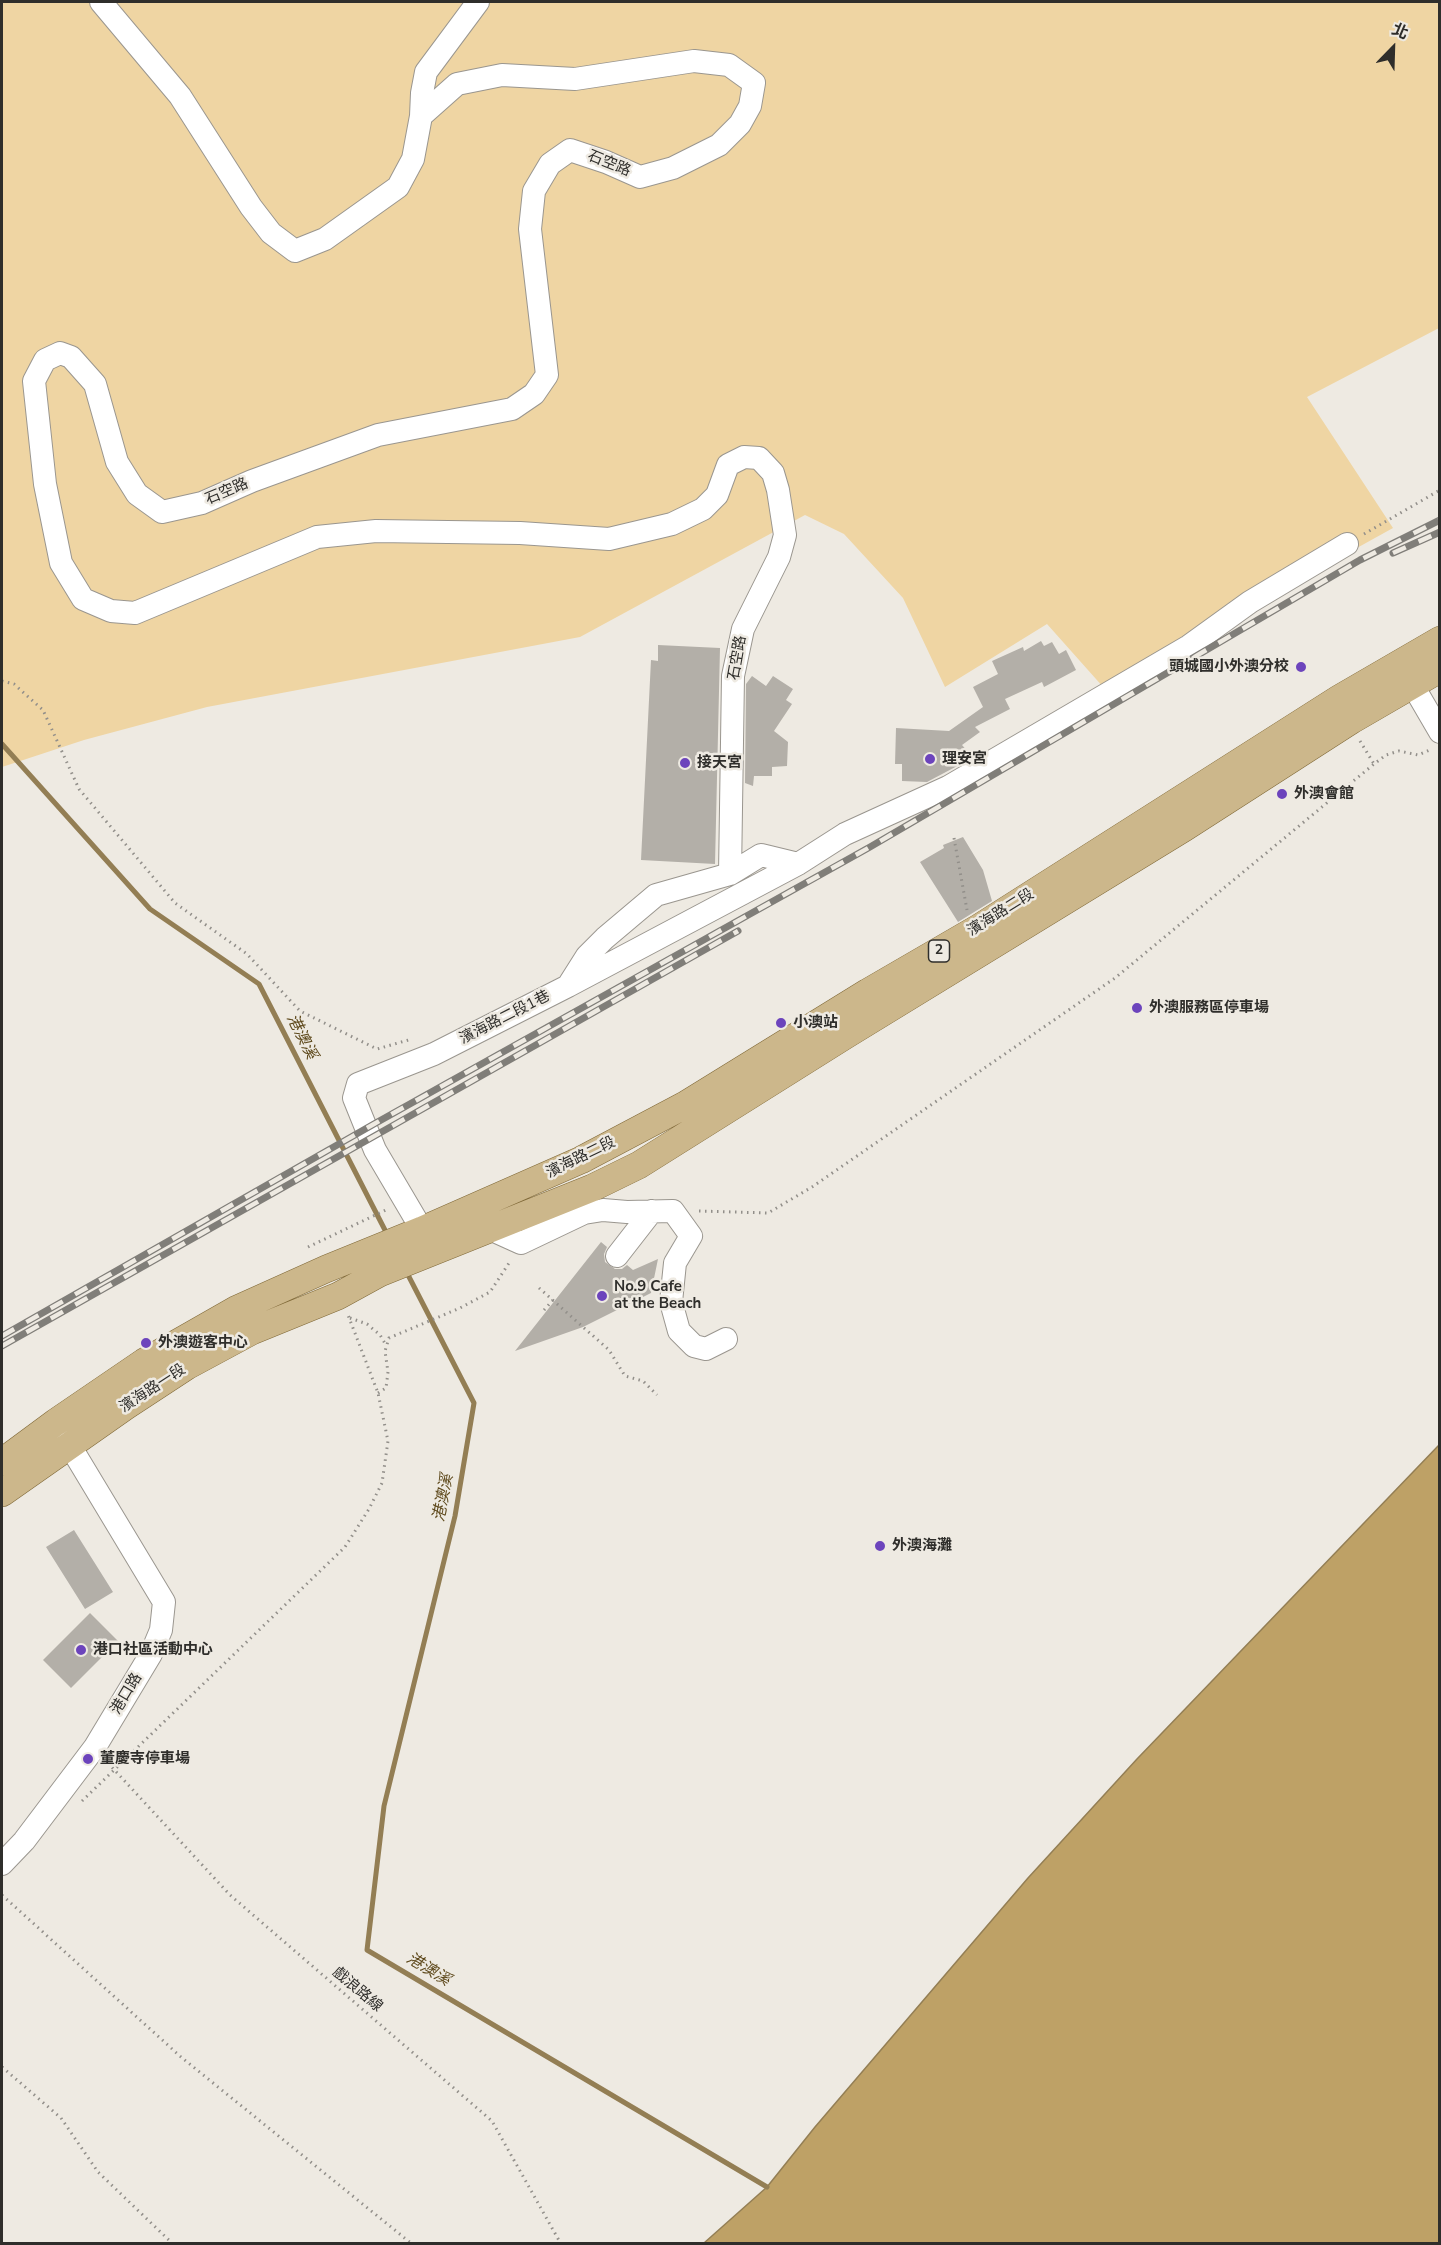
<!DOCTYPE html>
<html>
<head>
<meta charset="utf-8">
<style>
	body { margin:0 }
	#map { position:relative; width:1441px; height:2245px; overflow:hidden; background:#eeeae2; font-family:"Nunito Sans","Noto Sans TC",sans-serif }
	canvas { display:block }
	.frame { position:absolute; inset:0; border:3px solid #2f2e2b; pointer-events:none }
	.north { position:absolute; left:1363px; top:18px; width:60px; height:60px; -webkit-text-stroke:4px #eeeae2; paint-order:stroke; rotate:23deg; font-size:16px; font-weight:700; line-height:24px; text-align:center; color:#2f2e2b }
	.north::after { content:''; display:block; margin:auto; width:21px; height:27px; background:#2f2e2b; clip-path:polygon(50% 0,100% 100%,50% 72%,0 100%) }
</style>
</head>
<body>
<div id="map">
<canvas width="1441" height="2245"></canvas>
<div class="frame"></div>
<div class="north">北</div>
</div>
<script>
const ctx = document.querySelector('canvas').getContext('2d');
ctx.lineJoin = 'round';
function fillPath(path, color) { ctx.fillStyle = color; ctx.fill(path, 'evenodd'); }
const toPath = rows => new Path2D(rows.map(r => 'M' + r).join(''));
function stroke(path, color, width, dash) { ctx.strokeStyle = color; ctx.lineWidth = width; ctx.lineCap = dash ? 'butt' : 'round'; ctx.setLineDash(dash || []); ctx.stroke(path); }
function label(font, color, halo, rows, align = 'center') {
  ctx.font = font + ' "Nunito Sans","Noto Sans TC",sans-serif'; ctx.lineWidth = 5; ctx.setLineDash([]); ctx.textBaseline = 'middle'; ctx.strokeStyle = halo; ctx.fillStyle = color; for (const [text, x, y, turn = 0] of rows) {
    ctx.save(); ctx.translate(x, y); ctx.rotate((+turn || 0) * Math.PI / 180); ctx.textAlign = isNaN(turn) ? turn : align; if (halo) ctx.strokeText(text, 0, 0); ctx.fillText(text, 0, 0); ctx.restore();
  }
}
fillPath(toPath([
	[2,2,1439,2,1439,328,1307,397,1393,528,1104,688,1047,624,945,687,903,598,844,534,805,515,580,637,207,707,84,740,2,767]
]), '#efd5a3');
const water = toPath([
	[1439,1445,1439,2243,704,2243,767,2187,815,2127,1028,1878,1137,1759,1439,1445]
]);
fillPath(water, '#bea166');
stroke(water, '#937e54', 1.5);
stroke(toPath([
	[2,744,150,909,259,984,388,1236],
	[406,1271,474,1403,455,1516,384,1806,367,1950,767,2187]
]), '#937e54', 5);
fillPath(toPath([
	[1041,641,1044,646,1052,642,1059,654,1066,650,1076,670,1044,687,1042,682,1005,699,1010,709,975,727,980,732,962,745,970,754,961,764,927,782,902,781,902,764,895,764,896,728,949,731,983,707,973,687,998,674,992,661,1023,647,1024,651],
	[658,645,720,648,715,864,641,860,651,660,658,661],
	[752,676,766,686,773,676,793,689,786,700,792,704,774,731,788,742,787,766,772,767,772,776,754,776,753,786,745,783,746,684],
	[963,837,983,870,992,901,958,922,920,862,944,848,943,845],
	[601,1242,607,1247,604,1254,605,1262,615,1269,622,1269,627,1265,633,1270,658,1259,651,1293,583,1327,515,1351],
	[74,1530,113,1592,85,1609,46,1547],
	[90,1613,118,1641,71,1688,43,1660]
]), '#b3afa8');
const minor = toPath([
	[101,2,180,96,251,207,271,233,295,251,325,239,398,187,413,159,421,116,457,84,502,75,575,79,694,61,729,65,754,83,750,106,740,124,719,145,673,168,640,177,606,162,570,150,550,164,534,191,530,229,547,375,534,394,512,409,378,435,252,481,202,503,162,512,137,494,117,462,95,384,71,357,60,353,45,360,34,381,45,484,61,563,83,599,111,611,135,613,317,537,376,531,520,533,609,539,672,524,703,509,717,495,728,465,744,457,759,458,773,473,778,490,785,535,779,557,743,629,733,676,730,874],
	[421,116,422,93,426,72,478,2],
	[1412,684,1440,732],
	[568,986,798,864,845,834,948,787,1189,646,1250,602,1347,544],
	[490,1229,521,1243,584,1213,603,1210,627,1212,673,1211,691,1236,675,1263,671,1302,679,1331,694,1346,706,1349,726,1339],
	[431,1245,375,1150,354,1098,358,1084,434,1054,568,986,587,956,605,938,656,895,730,874,761,855,798,864],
	[617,1256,652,1211],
	[2,1864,24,1841,95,1747,151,1654,161,1630,164,1602,61,1431]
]);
const major = toPath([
	[2,1462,56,1422,144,1362,237,1309,326,1269,422,1230,581,1160,685,1105,868,992,980,927,1340,698,1440,640],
	[2,1493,126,1406,187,1366,252,1331,338,1296,380,1273,592,1188,639,1165,846,1035,1184,828,1352,720,1440,669]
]);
stroke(minor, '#9a968f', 24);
stroke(major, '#7f6837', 28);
stroke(toPath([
	[1364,534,1440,490],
	[2,681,14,684,43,710,79,789,175,903,247,954,300,1011,377,1049,412,1039],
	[1360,741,1374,764],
	[954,838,967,910],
	[699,1211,768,1213,812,1187,1115,978,1374,764,1386,755,1399,751,1418,755,1432,749],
	[308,1247,388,1209],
	[539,1288,609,1350,625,1376,643,1381,657,1395],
	[544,1310,553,1300],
	[350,1318,367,1324,380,1335,386,1345],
	[378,1393,386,1388,388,1372,385,1351,389,1338,460,1308,490,1292,511,1260],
	[108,1763,230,1895,492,2121,561,2244],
	[82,1801,345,1547,369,1509,382,1483,388,1441,378,1393,348,1315],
	[2,1895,181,2057,412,2244],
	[2,2067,61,2118,98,2172,173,2244]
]), '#928f8a', 3, [1.5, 4.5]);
stroke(minor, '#fff', 22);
stroke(major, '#ccb78b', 27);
const rail = toPath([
	[1393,553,1440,532],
	[2,1336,374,1124,870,847,1360,560,1440,520],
	[2,1346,738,931]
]);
stroke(rail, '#807e79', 7);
stroke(rail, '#eeeae2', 4.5, [14]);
stroke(toPath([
	[653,1285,662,1282,660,1289]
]), '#928f8a', 3, [1.5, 4.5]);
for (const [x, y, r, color] of [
	[1301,667,6,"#6c44bc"],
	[930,759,6,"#6c44bc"],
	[685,763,6,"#6c44bc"],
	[1282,794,6,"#6c44bc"],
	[1137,1008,6,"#6c44bc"],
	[781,1023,6,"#6c44bc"],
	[602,1296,6,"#6c44bc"],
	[146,1343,6,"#6c44bc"],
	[880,1546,6,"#6c44bc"],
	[81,1650,6,"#6c44bc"],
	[88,1759,6,"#6c44bc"]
]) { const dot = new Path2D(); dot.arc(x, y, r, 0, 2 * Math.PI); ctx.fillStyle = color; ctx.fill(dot); stroke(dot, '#eeeae2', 2); }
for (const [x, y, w] of [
	[939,951,21]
]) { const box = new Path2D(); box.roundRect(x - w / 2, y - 11, w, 22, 4.5); ctx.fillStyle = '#eeeae2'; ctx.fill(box); stroke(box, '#2f2e2b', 1.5); }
label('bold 14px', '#2f2e2b', null, [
	["2",939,951]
]);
label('15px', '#2f2e2b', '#eeeae2', [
	["石空路",609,164,22],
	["石空路",227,492,-23],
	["石空路",738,658,-80],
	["濱海路二段",1001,913,-32],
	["濱海路二段1巷",505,1018,-27],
	["濱海路二段",581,1158,-26],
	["濱海路一段",153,1389,-33],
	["港口路",127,1694,-59],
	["戲浪路線",357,1990,40]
]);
label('bold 15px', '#2f2e2b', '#eeeae2', [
	["頭城國小外澳分校",1289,667,"right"],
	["理安宮",942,759],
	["接天宮",697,763],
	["外澳會館",1294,794],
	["外澳服務區停車場",1149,1008],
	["小澳站",793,1023],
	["No.9 Cafe",614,1287],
	["at the Beach",614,1304],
	["外澳遊客中心",158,1343],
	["外澳海灘",892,1546],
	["港口社區活動中心",93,1650],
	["董慶寺停車場",100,1759]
], 'left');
label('italic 16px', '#5f4a1d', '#eeeae2', [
	["港澳溪",301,1037,63],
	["港澳溪",444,1498,-79],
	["港澳溪",428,1970,31]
]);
</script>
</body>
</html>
